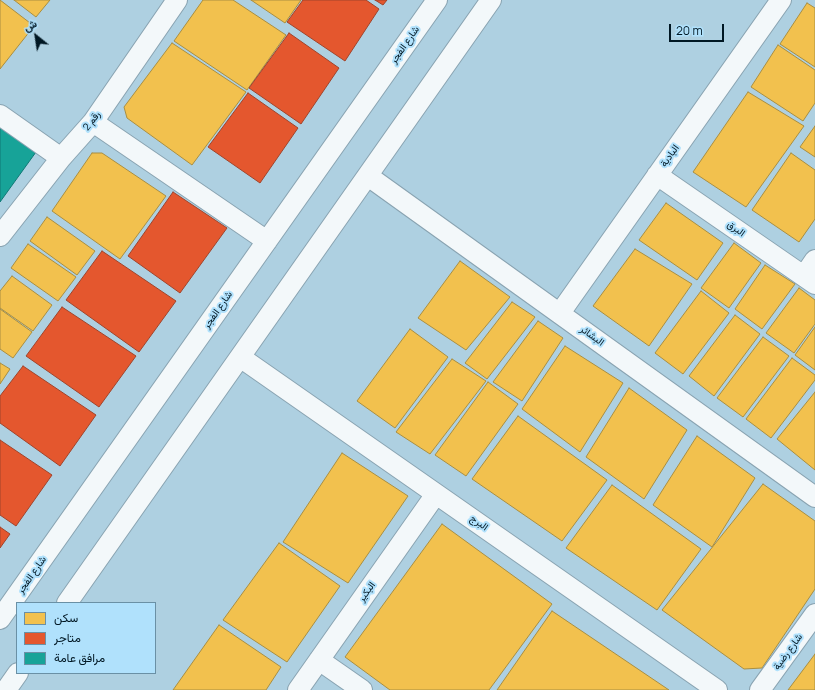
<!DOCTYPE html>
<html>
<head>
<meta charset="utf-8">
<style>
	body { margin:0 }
	#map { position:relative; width:815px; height:690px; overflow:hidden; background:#aed0e1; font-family:Manrope,Vazirmatn,sans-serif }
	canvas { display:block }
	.legend { position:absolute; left:16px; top:602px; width:140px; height:72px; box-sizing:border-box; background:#b0e1fc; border:1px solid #6a90a5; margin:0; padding:5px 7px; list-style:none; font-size:12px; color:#001723 }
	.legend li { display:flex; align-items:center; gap:8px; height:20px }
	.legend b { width:20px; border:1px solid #6a90a5 }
	.north { position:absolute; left:16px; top:16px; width:40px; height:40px; -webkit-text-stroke:3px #b0e1fc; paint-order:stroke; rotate:330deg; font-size:11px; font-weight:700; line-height:16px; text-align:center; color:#001723 }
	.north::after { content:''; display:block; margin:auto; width:14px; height:18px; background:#001723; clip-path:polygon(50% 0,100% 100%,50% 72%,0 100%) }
	.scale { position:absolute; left:669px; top:24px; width:55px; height:18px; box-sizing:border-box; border:2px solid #001723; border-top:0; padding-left:5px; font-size:12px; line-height:14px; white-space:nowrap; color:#001723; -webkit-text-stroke:3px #b0e1fc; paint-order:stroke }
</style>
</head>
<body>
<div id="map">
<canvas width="815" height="690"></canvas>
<ul class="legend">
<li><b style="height:11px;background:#f2c14e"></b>سكن</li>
<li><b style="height:11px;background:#e4572e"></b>متاجر</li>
<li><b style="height:11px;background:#17a398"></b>مرافق عامة</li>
</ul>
<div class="north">ش</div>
<div class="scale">20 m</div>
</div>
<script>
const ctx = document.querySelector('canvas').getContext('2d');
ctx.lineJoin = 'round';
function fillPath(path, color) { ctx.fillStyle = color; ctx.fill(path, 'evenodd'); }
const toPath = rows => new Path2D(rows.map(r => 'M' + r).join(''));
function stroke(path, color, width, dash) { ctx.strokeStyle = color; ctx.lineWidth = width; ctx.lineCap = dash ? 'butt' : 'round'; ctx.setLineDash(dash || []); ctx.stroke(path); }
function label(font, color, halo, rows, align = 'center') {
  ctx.font = font + ' Manrope,Vazirmatn,sans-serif'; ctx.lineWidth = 4; ctx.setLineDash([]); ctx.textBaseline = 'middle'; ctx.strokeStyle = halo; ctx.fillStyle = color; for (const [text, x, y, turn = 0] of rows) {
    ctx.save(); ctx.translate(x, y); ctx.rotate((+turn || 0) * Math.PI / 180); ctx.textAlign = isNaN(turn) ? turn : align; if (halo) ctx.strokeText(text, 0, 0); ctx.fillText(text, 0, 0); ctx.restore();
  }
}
const homes = toPath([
	[0,0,34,26,0,69,0,0],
	[14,0,50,0,36,17,14,0],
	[203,0,233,0,286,35,247,90,174,41,203,0],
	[251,0,301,0,285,23,251,0],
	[807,3,815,8,815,67,780,44,807,3],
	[172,43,246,92,192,165,127,118,124,107,172,43],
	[778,45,815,70,815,103,803,121,751,87,778,45],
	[748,92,804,126,746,207,693,172,748,92],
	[815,126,815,157,800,147,815,126],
	[92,153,102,153,166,196,120,259,52,211,92,153],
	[791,153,815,170,815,219,799,242,752,210,791,153],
	[666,203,723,243,697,280,639,240,666,203],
	[47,217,95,251,77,275,30,241,47,217],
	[734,243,761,263,729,308,701,288,734,243],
	[28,244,76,277,58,301,11,268,28,244],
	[635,249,692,284,649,346,593,306,635,249],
	[460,261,510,297,466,350,418,318,460,261],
	[765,265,795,284,762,329,735,309,765,265],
	[12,276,52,305,33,331,0,308,0,291,12,276],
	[799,288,815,300,815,324,794,353,766,333,799,288],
	[701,291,729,313,683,374,655,353,701,291],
	[512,302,535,317,487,379,465,363,512,302],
	[0,309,32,332,13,358,0,349,0,309],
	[735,315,760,334,714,396,689,376,735,315],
	[538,321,563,338,522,401,493,382,538,321],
	[815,327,815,370,795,355,815,327],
	[410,329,448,357,395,428,357,401,410,329],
	[763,337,789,356,743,417,717,398,763,337],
	[565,346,623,383,580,452,522,409,565,346],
	[792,358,815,375,815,380,771,438,746,419,792,358],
	[452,359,486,381,430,454,396,432,452,359],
	[0,363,10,369,0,384,0,363],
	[488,382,518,404,466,476,435,455,488,382],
	[629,388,687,430,644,499,586,457,629,388],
	[815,392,815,470,777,439,815,392],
	[518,416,607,480,562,541,472,479,518,416],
	[697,436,755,478,712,547,653,505,697,436],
	[342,453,408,496,348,583,283,542,342,453],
	[763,484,815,521,815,589,762,668,744,669,662,610,763,484],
	[612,485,701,549,657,610,566,548,612,485],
	[442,524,552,604,489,690,390,690,345,657,442,524],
	[279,543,340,586,287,662,223,620,279,543],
	[552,611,669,690,497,690,552,611],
	[219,625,281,667,266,690,173,690,219,625],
	[815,654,815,690,788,690,815,654]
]);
fillPath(homes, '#f2c14e');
stroke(homes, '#a98e41', 1);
const shops = toPath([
	[303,0,366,0,379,9,345,61,287,22,303,0],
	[375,0,387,0,383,5,375,0],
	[289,33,339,68,301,124,249,88,289,33],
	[248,93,298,128,260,183,208,147,248,93],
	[173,192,227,228,180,293,128,256,173,192],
	[102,251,176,301,139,352,66,300,102,251],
	[62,307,136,356,99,407,26,356,62,307],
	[23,366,96,415,60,466,0,423,0,396,23,366],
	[0,440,52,475,16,526,0,515,0,440],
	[0,527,10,534,0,548,0,527]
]);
fillPath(shops, '#e4572e');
stroke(shops, '#a0442b', 1);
const public = toPath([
	[0,126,36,152,0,202,0,126]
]);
fillPath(public, '#17a398');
stroke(public, '#107975', 1);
const minor = toPath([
	[0,115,61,158],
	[93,122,267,241],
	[657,175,815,284],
	[368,176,815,497],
	[0,236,61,158,93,122,177,0],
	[804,276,815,260],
	[560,313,781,0],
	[240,357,717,690],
	[67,603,491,0],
	[0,619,437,0],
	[319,660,362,690],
	[6,690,18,673],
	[298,690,436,494],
	[760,690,815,614]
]);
stroke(minor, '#89a3b1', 22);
stroke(minor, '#f3f8fa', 20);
label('10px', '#001723', '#b0e1fc', [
	["شارع الفجر",405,45,-55],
	["رقم 2",92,121,-53],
	["البادية",670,156,-55],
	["البرق",736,229,35],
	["شارع الفجر",218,310,-55],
	["البشائر",592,336,36],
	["البرج",479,523,35],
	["شارع الفجر",32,575,-55],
	["البكير",367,592,-55],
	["شارع رضية",788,652,-54]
]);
</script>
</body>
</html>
